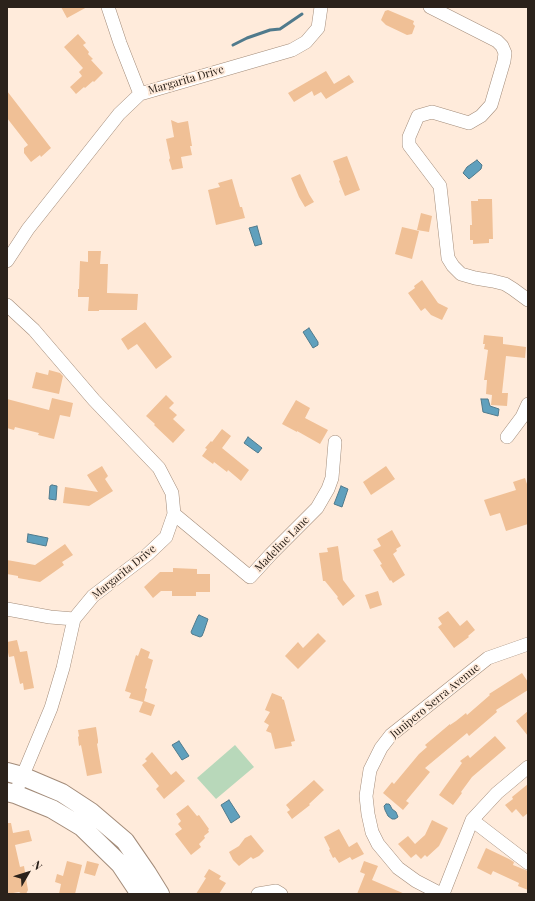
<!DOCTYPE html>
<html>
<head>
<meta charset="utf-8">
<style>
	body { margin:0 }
	#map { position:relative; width:535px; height:901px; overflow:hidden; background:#ffebdb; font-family:"Playfair Display",serif }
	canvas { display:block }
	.frame { position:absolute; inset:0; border:8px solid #2b221b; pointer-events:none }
	.north { position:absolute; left:8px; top:853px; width:40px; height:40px; -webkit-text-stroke:3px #ffebdb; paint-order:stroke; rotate:51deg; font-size:11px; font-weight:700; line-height:16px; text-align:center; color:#2b221b }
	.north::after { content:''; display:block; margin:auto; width:14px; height:18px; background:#2b221b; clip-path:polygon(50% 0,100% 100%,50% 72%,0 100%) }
</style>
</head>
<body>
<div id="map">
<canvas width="535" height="901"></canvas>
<div class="frame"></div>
<div class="north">N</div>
</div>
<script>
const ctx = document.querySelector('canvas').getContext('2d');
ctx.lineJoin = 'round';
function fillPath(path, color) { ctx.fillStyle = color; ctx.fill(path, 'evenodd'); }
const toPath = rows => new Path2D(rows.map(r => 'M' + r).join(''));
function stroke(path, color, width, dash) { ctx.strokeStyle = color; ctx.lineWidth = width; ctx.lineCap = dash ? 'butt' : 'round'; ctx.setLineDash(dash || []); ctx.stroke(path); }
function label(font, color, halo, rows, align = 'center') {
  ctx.font = font + ' "Playfair Display",serif'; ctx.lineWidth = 3.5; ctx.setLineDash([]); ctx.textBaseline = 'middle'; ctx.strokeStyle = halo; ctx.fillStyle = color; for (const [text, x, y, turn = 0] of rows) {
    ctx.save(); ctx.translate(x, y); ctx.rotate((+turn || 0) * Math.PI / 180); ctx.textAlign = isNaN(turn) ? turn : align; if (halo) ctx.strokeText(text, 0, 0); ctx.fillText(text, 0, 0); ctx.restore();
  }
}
fillPath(toPath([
	[235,745,254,767,216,799,197,778]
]), '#b8d8ba');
const water = toPath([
	[477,160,482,165,481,169,474,175,469,179,463,173,467,167,477,160],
	[257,226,262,244,255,246,249,228,257,226],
	[309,328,318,342,318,345,313,348,303,332,309,328],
	[481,399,488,399,490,406,499,409,498,416,483,412,481,399],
	[248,437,262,448,258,453,244,443,248,437],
	[52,485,57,486,56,500,49,499,50,486,52,485],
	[341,486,348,489,342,507,334,504,341,486],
	[28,534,48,538,46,546,27,542,28,534],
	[199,615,208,619,204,631,202,636,200,637,192,634,191,632,198,616,199,615],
	[179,741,189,756,182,760,172,745,179,741],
	[229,800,240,817,231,823,221,805,229,800],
	[386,804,389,804,390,805,392,809,396,812,398,817,395,819,392,819,388,816,385,810,384,806,386,804]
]);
fillPath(water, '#60a0bd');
stroke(water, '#507a8c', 1);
stroke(toPath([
	[233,45,247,38,270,30,280,29,302,14]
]), '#507a8c', 3);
fillPath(toPath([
	[61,7,87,7,67,18],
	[388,10,414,21,413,24,415,26,412,34,407,35,386,25,381,20,385,11],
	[78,34,86,43,83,45,89,52,88,54,93,59,91,60,103,73,94,82,93,81,85,88,84,87,76,94,70,87,82,76,79,72,83,68,64,47],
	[326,71,334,84,349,75,354,82,326,99,321,92,314,96,312,91,294,102,288,93],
	[7,91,51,148,41,157,40,155,31,162,24,153,24,148,28,145,7,118],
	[171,120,178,123,188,121,192,146,190,146,192,155,181,157,183,168,172,170,170,163,169,160,170,158,166,139,174,137],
	[347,156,360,190,345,196,339,181,340,180,333,161],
	[300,174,309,194,314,202,305,207,299,197,291,178],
	[232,179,240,207,242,207,245,218,216,225,208,190,220,187,218,183],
	[478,199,492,199,493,239,489,239,489,243,473,244,473,240,470,240,470,225,472,225,471,201,478,201],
	[421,213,432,216,429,232,417,230],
	[402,227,419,231,412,259,395,254],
	[88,251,101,251,100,264,108,264,107,293,138,294,137,310,99,310,99,311,88,311,89,297,78,297,78,289,79,289,80,261,88,262],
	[422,280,438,303,448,308,442,320,431,315,425,308,421,311,408,293,415,288,414,286],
	[145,322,172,357,156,369,137,344,128,350,121,339],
	[484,335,503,337,503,344,526,347,525,358,506,356,502,393,508,393,507,406,491,405,492,395,486,394,487,380,484,380,488,350,484,349,485,344,483,344],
	[49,370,60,373,63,376,59,394,32,388,36,372,48,375],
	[166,395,174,403,169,408,177,415,173,419,185,430,173,443,154,425,155,424,146,416],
	[52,398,73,403,70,417,60,415,54,439,38,435,39,433,15,427,14,430,7,428,7,399,49,410],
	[296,400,310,408,305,418,328,430,320,444,297,431,297,432,282,424],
	[222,429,231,436,222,448,249,470,241,481,228,470,227,472,214,462,213,464,202,456,207,449,205,448,211,441,212,442],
	[102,466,108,476,105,479,113,491,89,506,63,503,65,487,98,492,87,475],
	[386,466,395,479,371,495,363,482],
	[525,478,528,487,528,524,506,531,500,513,490,516,484,500,516,490,513,482],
	[392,530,401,546,396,549,397,551,393,554,405,575,393,583,391,580,390,581,380,565,382,564,373,550,381,546,377,539],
	[65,544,73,555,62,562,64,565,40,582,18,578,18,576,7,574,7,560,35,565],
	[338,546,343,580,355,596,343,606,337,598,338,597,325,581,323,581,319,553,328,552,327,548],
	[173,568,197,569,197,574,210,574,210,592,196,592,196,596,172,596,172,591,161,591,153,598,144,587,160,572,173,572],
	[378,591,382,605,370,609,365,595],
	[448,611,460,626,467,620,475,630,468,636,469,637,454,648,438,627,442,624,438,618],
	[318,633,326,641,298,669,285,656,298,642,303,648],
	[17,640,20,652,27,651,34,688,24,690,23,683,20,684,14,656,9,657,7,648,7,642],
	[141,648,150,652,148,658,153,660,145,688,147,689,144,701,155,705,151,716,139,712,143,702,129,698,131,693,125,691,136,655,138,656],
	[522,673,528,682,528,690,496,710,497,712,469,736,467,733,425,768,430,772,406,801,409,803,403,810,383,793,392,782,394,784,419,754,427,747,425,745,450,724,450,725,456,721,466,713,467,715,490,695,489,694],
	[272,693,282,697,282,699,284,700,295,741,291,742,292,746,275,749,271,733,266,731,269,725,264,722,270,712,265,710],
	[528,711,528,736,516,721],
	[96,727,98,740,98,743,97,744,102,773,87,776,81,745,79,746,78,737,79,736,78,730],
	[495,736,506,748,472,777,461,792,462,793,453,805,439,795,462,763,460,761,468,755,470,758],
	[152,752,171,775,176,771,185,781,164,799,156,789,159,786,142,765,147,761,145,759],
	[314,780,324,790,309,804,310,805,292,819,287,812,290,810,286,805],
	[528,784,528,813,523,817,516,809,512,813,505,805,513,799,512,797],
	[188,805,197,816,199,815,209,829,208,830,209,832,204,836,205,838,199,844,201,847,191,855,175,834,182,829,178,824,181,821,176,814],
	[432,820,448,828,439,846,427,857,425,855,421,859,416,854,411,858,398,844,408,836,415,844,425,835],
	[7,823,11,823,13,833,29,830,32,841,15,845,20,867,24,866,28,890,26,894,22,894,19,892,7,894],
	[339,829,349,847,357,842,364,854,352,860,350,857,339,863,335,857,333,858,329,850,330,849,324,837],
	[251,835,264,851,259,856,253,859,251,857,239,866,233,860,229,852,239,846,245,838],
	[486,848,509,859,514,862,513,865,528,871,528,890,518,886,519,883,493,871,491,875,477,868],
	[67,861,82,865,75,894,59,894,61,884,55,882,57,874,63,876],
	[87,861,99,864,95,876,84,873],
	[364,861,378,866,372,880,405,894,357,894,365,874,360,872],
	[209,869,221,876,219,879,226,883,219,894,196,894,206,878,204,877]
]), '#f0c096');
const street = toPath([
	[108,7,120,43,140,94],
	[430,7,497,41,502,46,505,53,504,61,491,105,481,116,469,123,432,112,418,116,409,137,409,145,440,186,448,258,453,266,461,274,475,278,493,281,505,284,513,289,528,300],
	[7,261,28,229,119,114,140,94,292,50,306,42,318,28,321,7],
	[7,305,34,330,94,400,159,468,172,493,174,514,166,537,148,554,93,596,74,619,63,668,51,708,15,794],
	[507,437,522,417,528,404],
	[174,514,250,577,271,554,317,508,328,489,332,478,335,442],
	[7,609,50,617,74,619],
	[472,820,528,863],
	[258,894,276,891,281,894],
	[441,894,416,881,398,868,378,844,372,832,368,814,366,796,370,770,381,748,391,735,425,708,488,658,528,644],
	[443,894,472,820,497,793,528,767]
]);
const secondary = toPath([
	[7,772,22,776,62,793,91,812,125,841,147,873,160,894],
	[7,792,15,794,52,809,82,827,120,864,140,894]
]);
stroke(street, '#a38c7a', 14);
stroke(secondary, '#a38c7a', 20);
stroke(street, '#fff', 13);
stroke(secondary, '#fff', 18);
label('11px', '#2b221b', '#ffebdb', [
	["Margarita Drive",186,80,-16],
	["Madeline Lane",282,544,-46],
	["Margarita Drive",124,572,-39],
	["Junipero Serra Avenue",435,701,-39]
]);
</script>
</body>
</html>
